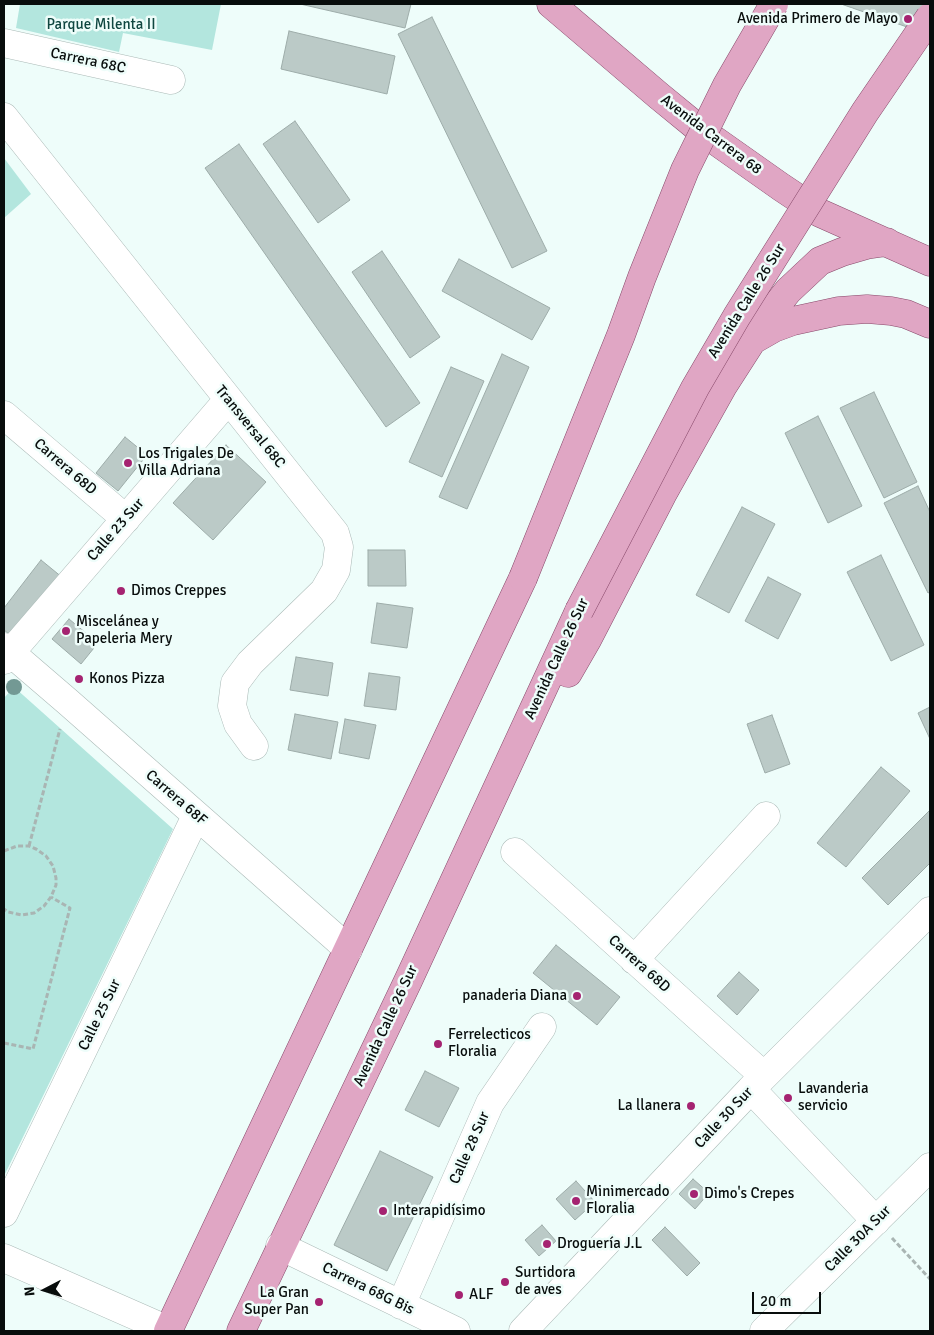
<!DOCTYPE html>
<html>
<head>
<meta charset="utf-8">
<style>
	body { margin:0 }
	#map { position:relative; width:934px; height:1335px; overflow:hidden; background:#eefdfa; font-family:Signika,sans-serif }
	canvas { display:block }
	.frame { position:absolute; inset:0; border:5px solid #080d0c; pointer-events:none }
	.north { position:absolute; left:20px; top:1265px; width:50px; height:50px; -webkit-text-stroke:4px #eefdfa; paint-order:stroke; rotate:265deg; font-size:14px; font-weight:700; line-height:20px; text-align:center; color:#080d0c }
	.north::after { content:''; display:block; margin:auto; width:18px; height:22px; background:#080d0c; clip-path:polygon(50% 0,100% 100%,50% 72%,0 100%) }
	.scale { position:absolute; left:752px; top:1292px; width:69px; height:22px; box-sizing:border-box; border:2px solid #080d0c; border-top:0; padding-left:6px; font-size:15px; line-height:18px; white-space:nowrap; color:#080d0c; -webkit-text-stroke:4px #eefdfa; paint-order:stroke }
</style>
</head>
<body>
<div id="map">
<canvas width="934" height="1335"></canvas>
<div class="frame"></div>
<div class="north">N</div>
<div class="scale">20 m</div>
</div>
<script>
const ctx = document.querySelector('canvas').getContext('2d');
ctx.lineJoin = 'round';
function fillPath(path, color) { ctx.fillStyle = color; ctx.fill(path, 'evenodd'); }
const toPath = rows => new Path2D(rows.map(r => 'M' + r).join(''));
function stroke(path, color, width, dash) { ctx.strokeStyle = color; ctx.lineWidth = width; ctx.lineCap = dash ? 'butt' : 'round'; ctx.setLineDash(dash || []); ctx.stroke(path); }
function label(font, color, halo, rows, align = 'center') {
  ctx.font = font + ' Signika,sans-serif'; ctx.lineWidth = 5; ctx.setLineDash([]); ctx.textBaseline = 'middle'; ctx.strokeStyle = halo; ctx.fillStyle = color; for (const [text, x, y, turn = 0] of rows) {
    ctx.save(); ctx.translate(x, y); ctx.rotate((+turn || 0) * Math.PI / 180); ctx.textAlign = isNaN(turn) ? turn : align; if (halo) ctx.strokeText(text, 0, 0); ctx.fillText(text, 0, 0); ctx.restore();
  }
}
fillPath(toPath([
	[20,4,221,4,212,50,123,33,119,52,16,28],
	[4,158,31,194,4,218],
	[14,687,173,829,4,1176,4,698]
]), '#b3e6de');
const building = toPath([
	[300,4,411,4,405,28,300,4],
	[841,4,930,4,930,35,841,4],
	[432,17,547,251,512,268,398,34,432,17],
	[289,31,395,56,387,94,281,69,289,31],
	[295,121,350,200,318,223,263,144,295,121],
	[239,144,420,403,386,427,205,168,239,144],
	[382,251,440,337,410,358,352,272,382,251],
	[459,259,550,308,532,340,442,291,459,259],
	[502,354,529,367,467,509,439,497,502,354],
	[451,367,484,381,442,477,409,462,451,367],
	[874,392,917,482,884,498,840,408,874,392],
	[818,416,862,506,828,523,785,433,818,416],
	[125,437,147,455,118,491,96,473,125,437],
	[226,445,266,482,213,540,173,503,226,445],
	[918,486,930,512,930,592,928,593,884,503,918,486],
	[742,507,775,524,729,613,696,595,742,507],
	[368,550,405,550,406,586,368,586,368,550],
	[881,555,924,645,891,661,847,572,881,555],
	[41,560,63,578,15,639,4,630,4,608,41,560],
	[768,577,801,594,778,639,745,621,768,577],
	[377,603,413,608,407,648,371,643,377,603],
	[69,619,98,643,81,664,52,639,69,619],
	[296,657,333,663,328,696,290,690,296,657],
	[369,673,400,677,396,710,364,706,369,673],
	[930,707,930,739,918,713,930,707],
	[295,714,338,722,331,759,288,750,295,714],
	[772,715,790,764,765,773,747,724,772,715],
	[345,719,376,725,369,759,339,753,345,719],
	[881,767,910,791,846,867,817,843,881,767],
	[930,810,930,863,888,905,862,878,930,810],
	[556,945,620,997,597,1025,533,973,556,945],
	[739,972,759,990,737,1015,717,996,739,972],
	[425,1071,459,1088,439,1127,405,1110,425,1071],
	[380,1151,433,1177,387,1271,334,1245,380,1151],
	[693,1179,709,1193,695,1209,679,1194,693,1179],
	[576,1181,595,1202,575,1220,556,1199,576,1181],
	[542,1225,556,1241,539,1256,525,1240,542,1225],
	[665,1227,700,1263,687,1276,652,1240,665,1227]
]);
fillPath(building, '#bbcac7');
stroke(building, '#9daca9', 1);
const minor = toPath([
	[4,43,171,80],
	[4,117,335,533,339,547,336,570,324,591,250,663,235,683,232,706,238,724,254,746],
	[4,415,126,519],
	[4,647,68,702,338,940,348,950],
	[4,660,228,400],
	[515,852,764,1076],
	[634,960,766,816],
	[751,1089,876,1221],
	[4,1213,196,816],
	[280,1246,456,1331],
	[4,1258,168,1330],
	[401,1305,490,1103,542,1027],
	[523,1331,751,1089,930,911],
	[764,1331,930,1167]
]);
const major = toPath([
	[551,4,659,96,703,132,781,187,820,213,930,262],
	[753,340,774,328,793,321,839,311,867,309,891,311,906,314,930,324],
	[568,673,587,640,662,495,723,386,768,316,788,291,820,261,842,252,866,245,887,242],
	[168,1331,523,578],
	[241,1331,408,981,579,611]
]);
stroke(minor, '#abbab7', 29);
stroke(major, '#87496a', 29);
stroke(toPath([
	[29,846,60,729],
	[4,851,17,846,29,846,36,849,46,856,53,866,56,878,56,885,51,897,44,906,34,913,22,915,8,912,4,909],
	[4,1043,33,1049,70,908,51,897],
	[892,1238,930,1279]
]), '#a9b5b3', 3, [5, 2.5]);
stroke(minor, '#fff', 28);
stroke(major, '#e0a6c4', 28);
const majorBridge = toPath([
	[523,578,621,335,642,277,685,170,727,85,774,4],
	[579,611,695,388,737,316,865,112,930,17]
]);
stroke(majorBridge, '#87496a', 29, []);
stroke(majorBridge, '#e0a6c4', 28);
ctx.fillStyle = '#739994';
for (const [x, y] of [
	[14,687]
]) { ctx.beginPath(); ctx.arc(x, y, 8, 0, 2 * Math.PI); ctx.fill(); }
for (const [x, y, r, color] of [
	[908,19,5,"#a52371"],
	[128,463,5,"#a52371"],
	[121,591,5,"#a52371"],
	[66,631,5,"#a52371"],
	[79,679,5,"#a52371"],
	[577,996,5,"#a52371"],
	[438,1044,5,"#a52371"],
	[788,1098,5,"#a52371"],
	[691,1106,5,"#a52371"],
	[694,1194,5,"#a52371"],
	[576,1201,5,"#a52371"],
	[383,1211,5,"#a52371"],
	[547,1244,5,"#a52371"],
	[505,1282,5,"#a52371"],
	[459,1295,5,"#a52371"],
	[319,1302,5,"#a52371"]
]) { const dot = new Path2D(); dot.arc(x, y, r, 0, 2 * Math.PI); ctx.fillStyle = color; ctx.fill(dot); stroke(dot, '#eefdfa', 2); }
label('15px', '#080d0c', '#eefdfa', [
	["Avenida Primero de Mayo",898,19,"right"],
	["Los Trigales De",138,454],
	["Villa Adriana",138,471],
	["Dimos Creppes",131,591],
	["Miscelánea y",76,622],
	["Papeleria Mery",76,639],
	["Konos Pizza",89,679],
	["panaderia Diana",567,996,"right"],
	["Ferrelecticos",448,1035],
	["Floralia",448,1052],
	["Lavanderia",798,1089],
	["servicio",798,1106],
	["La llanera",681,1106,"right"],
	["Minimercado",586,1192],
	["Floralia",586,1209],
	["Dimo's Crepes",704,1194],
	["Interapidísimo",393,1211],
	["Droguería J.L",557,1244],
	["Surtidora",515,1273],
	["de aves",515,1290],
	["La Gran",309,1293,"right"],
	["Super Pan",309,1310,"right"],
	["ALF",469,1295]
], 'left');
label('15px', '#0f4740', '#eefdfa', [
	["Parque Milenta II",101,25]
]);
label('15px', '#080d0c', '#eefdfa', [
	["Carrera 68C",88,61,12],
	["Avenida Carrera 68",711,135,37],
	["Avenida Calle 26 Sur",747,301,-58],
	["Transversal 68C",250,427,51],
	["Carrera 68D",65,467,41],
	["Calle 23 Sur",116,530,-49],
	["Avenida Calle 26 Sur",557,659,-65],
	["Carrera 68F",176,798,41],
	["Carrera 68D",639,964,42],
	["Calle 25 Sur",100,1015,-64],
	["Avenida Calle 26 Sur",386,1026,-65],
	["Calle 30 Sur",724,1118,-47],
	["Calle 28 Sur",470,1148,-66],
	["Calle 30A Sur",858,1239,-45],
	["Carrera 68G Bis",368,1289,26]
]);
</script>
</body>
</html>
